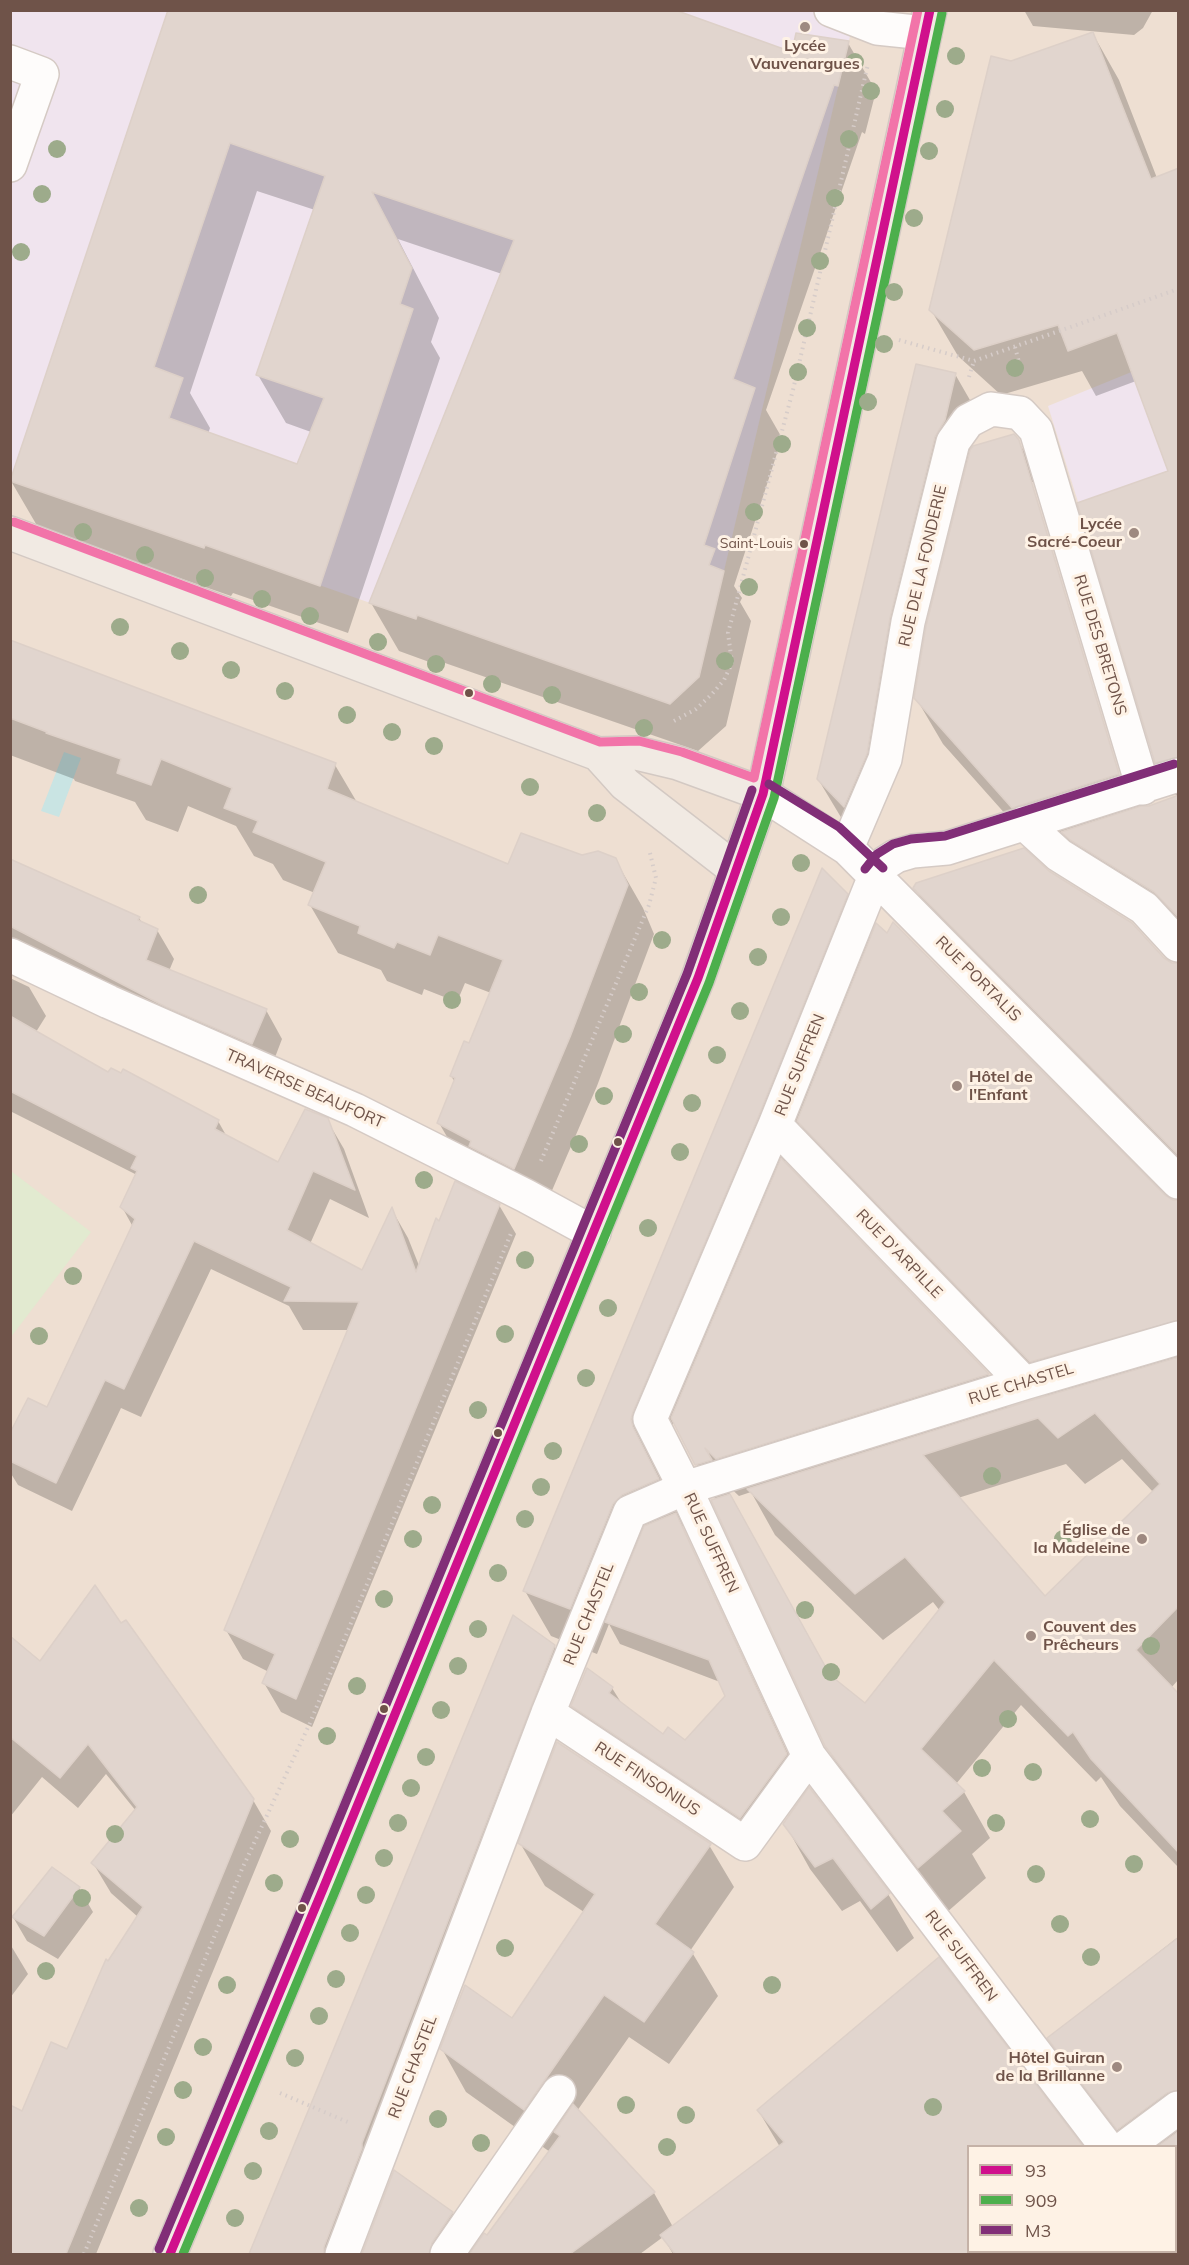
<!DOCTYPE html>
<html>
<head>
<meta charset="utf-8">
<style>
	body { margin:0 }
	#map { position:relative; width:1189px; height:2265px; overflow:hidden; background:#f5ede5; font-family:Mulish,sans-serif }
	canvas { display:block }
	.frame { position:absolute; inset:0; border:12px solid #6f5349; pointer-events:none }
	.legend { position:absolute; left:967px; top:2145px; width:210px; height:108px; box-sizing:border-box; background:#fef2e5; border:2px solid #c5b2a7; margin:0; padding:8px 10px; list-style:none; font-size:18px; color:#6f5349 }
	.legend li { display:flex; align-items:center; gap:12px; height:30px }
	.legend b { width:30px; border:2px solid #c5b2a7 }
</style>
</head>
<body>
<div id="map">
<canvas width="1189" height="2265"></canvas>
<div class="frame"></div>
<ul class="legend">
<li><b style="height:8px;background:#d0108c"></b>93</li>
<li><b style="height:8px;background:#4caf4c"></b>909</li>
<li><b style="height:8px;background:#812e77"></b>M3</li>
</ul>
</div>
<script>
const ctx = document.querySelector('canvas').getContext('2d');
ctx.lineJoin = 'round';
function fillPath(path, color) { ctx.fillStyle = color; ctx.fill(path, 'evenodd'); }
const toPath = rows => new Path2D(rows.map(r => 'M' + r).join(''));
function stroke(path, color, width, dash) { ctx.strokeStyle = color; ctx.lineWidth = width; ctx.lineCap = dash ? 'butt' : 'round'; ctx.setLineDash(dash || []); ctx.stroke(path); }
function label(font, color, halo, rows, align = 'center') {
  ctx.font = font + ' Mulish,sans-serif'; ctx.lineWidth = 6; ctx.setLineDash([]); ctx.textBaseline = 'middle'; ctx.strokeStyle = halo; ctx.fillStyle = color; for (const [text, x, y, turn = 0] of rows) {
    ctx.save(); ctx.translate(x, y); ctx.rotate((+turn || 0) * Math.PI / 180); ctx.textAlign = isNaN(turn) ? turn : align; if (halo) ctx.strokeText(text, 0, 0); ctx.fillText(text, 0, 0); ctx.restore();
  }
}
fillPath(toPath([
	[11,11,1178,11,1178,2254,11,2254],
	[968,2146,1176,2146,1176,2252,968,2252]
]), '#eedfd2');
fillPath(toPath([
	[11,11,856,11,699,677,670,704,418,615,416,619,205,545,204,548,11,481],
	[1178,353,1178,749,1152,758,1101,563,1078,502,1048,406]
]), '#f0e4ee');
fillPath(toPath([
	[11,1171,91,1232,11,1337,10,1337]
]), '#e2ead0');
fillPath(toPath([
	[64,752,81,758,59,817,41,811]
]), '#c9e4e3');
fillPath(toPath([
	[170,10,793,54,848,43,876,91,865,134,862,132,766,410,782,438,734,586,742,598,740,602,751,621,726,726,698,751,445,663,443,667,399,651,371,603,502,274,398,239,439,318,431,342,440,358,348,633,233,593,231,596,39,529,11,481],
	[257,191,315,210,258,375,286,423,311,432,298,466,208,434,210,428,190,393],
	[1024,10,1153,10,1143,28,1134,35,1033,26],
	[1093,34,1119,80,1157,178,1178,170,1178,937,1040,853,943,744,916,698,969,459,957,478,912,658,889,794,867,845,842,819,818,779,955,374,978,414,969,454,1018,441,1045,487,1141,808,1149,807,1177,797,1156,762,1178,470,1136,381,1096,396,1082,371,1001,395,958,356,931,310,1011,62],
	[1031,482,1034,482,1123,781,1120,782],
	[10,641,335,765,358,804,509,866,582,857,615,859,643,908,654,934,597,1086,541,1216,467,1171,439,1123,455,1082,451,1076,470,1044,491,993,465,983,457,1002,424,989,422,995,387,981,381,970,338,953,310,905,315,893,283,880,273,864,254,856,236,826,188,806,178,832,146,820,135,802,75,781,74,779,10,755],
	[10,861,139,918,143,924,157,930,174,959,169,971,266,1010,282,1039,269,1073,15,969,10,975],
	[1048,872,1164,959,1173,964,1178,965,1178,1174,942,934,915,888],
	[846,895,872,939,1164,1196,1172,1201,1178,1202,1178,1680,1171,1688,1178,1696,1178,1867,1120,1806,1101,1777,1096,1782,1021,1705,956,1784,964,1792,990,1838,972,1854,986,1878,946,1913,854,1793,826,1746,716,1500,674,1422,658,1459,657,1466,659,1475,684,1525,682,1526,799,1777,754,1840,586,1728,573,1706,612,1688,622,1704,664,1736,685,1742,727,1696,720,1682,620,1644,609,1624,597,1654,551,1636,525,1591],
	[800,1123,825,1167,1047,1397,1008,1409,988,1375,784,1163],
	[1122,1459,1154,1493,1045,1598,958,1498,1066,1464,1085,1484],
	[723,1481,739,1496,751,1492,775,1535,883,1640,933,1602,940,1611,865,1705,831,1678],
	[10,978,29,987,46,1016,36,1032,109,1074,218,1121,227,1137,279,1164,327,1120,344,1149,369,1218,330,1199,310,1244,362,1272,392,1210,408,1238,420,1268,440,1223,499,1205,516,1234,312,1727,281,1712,264,1683,269,1672,243,1659,226,1630,349,1330,303,1330,289,1306,211,1269,141,1417,121,1408,72,1511,18,1485,10,1472,10,1437,48,1409,133,1227,122,1207,137,1175,10,1111],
	[514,1617,554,1646,575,1682,356,2254,251,2254],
	[121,1625,253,1800,271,1831,96,2254,10,2254,10,2107,23,2113,68,2051,109,1963,138,1917,111,1893,93,1863,136,1811,106,1774,78,1808,42,1777,10,1817,10,1638,40,1663],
	[785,1824,888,1894,914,1938,897,1952,860,1901,842,1911,810,1869],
	[520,1843,709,1845,734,1887,690,1951,693,1954,718,1996,669,2064,629,2037,577,2111,654,2193,673,2227,780,2147,758,2110,938,1959,1081,2146,968,2146,968,2252,1176,2252,1176,2146,1123,2146,1076,2084,1049,2038,1178,1937,1178,2254,673,2254,663,2237,640,2254,363,2254,395,2173,452,2213,474,2251,488,2237,550,2152,466,2092,442,2049,512,2020,584,1912,545,1886],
	[79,1888,93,1912,58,1959,27,1941,13,1917],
	[10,1944,28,1974,10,1998]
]), '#0003');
const building = toPath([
	[168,10,675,10,792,52,796,33,849,41,838,86,834,85,733,379,755,388,704,545,715,549,709,565,724,571,699,677,670,704,417,615,416,619,369,603,514,240,372,192,412,268,400,304,413,309,320,586,205,545,204,548,10,481,168,10],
	[230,143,325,176,256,375,324,398,297,464,169,418,183,378,154,367,230,143],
	[1093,32,1151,179,1179,168,1179,757,1155,763,1077,503,1168,471,1117,333,1068,351,1058,325,974,350,929,310,991,56,1011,61,1093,32],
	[916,364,956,373,945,420,935,437,890,618,867,754,844,807,817,779,916,364],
	[1014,434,1019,440,1119,774,1012,808,914,698,926,626,970,450,973,446,1014,434],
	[10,640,336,763,327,789,508,864,521,833,582,855,598,851,616,858,628,885,570,1037,514,1169,469,1146,471,1141,437,1123,455,1078,450,1076,464,1041,469,1043,503,960,438,935,430,955,397,942,394,948,358,933,360,926,308,905,326,862,253,832,258,821,224,808,232,788,161,759,151,785,117,773,121,759,46,733,47,732,10,718,10,640],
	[1179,795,1179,918,1154,892,1070,840,1061,832,1141,806,1149,806,1179,795],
	[1024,848,1049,871,1132,923,1164,958,1172,963,1179,963,1179,1156,913,888,916,883,1024,848],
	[10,859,140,917,138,920,158,929,146,960,267,1009,252,1044,166,1007,10,926,10,859],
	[822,868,848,894,758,1118,633,1412,631,1419,633,1427,659,1479,622,1495,613,1504,570,1609,523,1591,822,868],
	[893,922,1165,1195,1173,1200,1179,1200,1179,1320,1030,1362,797,1121,876,923,887,933,893,922],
	[10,1016,108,1072,111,1068,121,1073,123,1069,219,1120,215,1129,278,1162,305,1109,328,1118,355,1190,313,1171,287,1230,362,1270,392,1207,416,1272,436,1218,439,1221,455,1181,500,1204,296,1699,262,1683,275,1654,224,1630,359,1302,284,1301,291,1287,194,1241,124,1389,105,1380,56,1483,10,1461,10,1433,28,1398,47,1407,135,1219,120,1207,137,1171,131,1168,137,1156,10,1091,10,1016],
	[781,1158,989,1374,716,1459,705,1448,712,1460,695,1465,671,1418,781,1158],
	[1179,1357,1179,1606,1136,1650,1179,1694,1179,1853,1091,1759,1073,1732,1068,1736,994,1660,921,1749,965,1791,942,1811,961,1831,918,1868,825,1746,711,1500,730,1494,830,1675,865,1703,945,1602,905,1557,855,1594,747,1489,1029,1401,1179,1357],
	[1095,1413,1160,1484,1045,1596,923,1455,1038,1418,1058,1438,1095,1413],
	[676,1513,787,1754,740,1818,571,1706,587,1668,613,1687,609,1693,663,1734,668,1727,685,1740,725,1696,709,1660,605,1622,644,1526,676,1513],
	[95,1585,121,1623,126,1620,254,1799,66,2254,10,2254,10,2105,22,2111,51,2042,67,2049,106,1959,108,1961,143,1907,91,1863,137,1807,88,1744,60,1778,10,1737,10,1636,40,1661,95,1585],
	[513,1615,555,1645,362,2143,362,2148,324,2247,324,2254,249,2254,513,1615],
	[557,1742,711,1844,655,1924,694,1952,644,2022,604,1995,524,2110,440,2049,465,1985,512,2018,595,1894,518,1843,557,1742],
	[809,1787,890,1893,871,1909,833,1858,815,1867,783,1824,809,1787],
	[52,1867,80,1887,44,1936,12,1917,52,1867],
	[1179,1937,1179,2090,1167,2093,1117,2130,1047,2038,1179,1937],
	[939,1957,1083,2146,969,2146,969,2254,675,2254,660,2235,784,2142,757,2110,939,1957],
	[573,2104,655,2192,570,2254,469,2254,484,2233,487,2235,560,2136,554,2132,573,2104],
	[1179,2131,1179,2146,1158,2146,1179,2131],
	[394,2170,453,2212,432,2243,429,2254,362,2254,394,2170]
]);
fillPath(building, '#e1d5ce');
stroke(building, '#ddd0c8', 1.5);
const minor = toPath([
	[831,10,877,28,925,33],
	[10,62,42,74,10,165],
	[763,794,847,848,1178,1182],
	[1024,823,1059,855,1144,908,1178,945],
	[847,848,885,759,908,622,953,442,968,421,991,409,1020,413,1036,430,1143,788],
	[10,955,109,1002,355,1110,526,1196,594,1233],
	[775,1125,1024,1383],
	[548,1713,745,1844,809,1756],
	[1106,2146,809,1756,685,1488,650,1419,775,1125,875,876,885,863,896,856,913,851,947,848,1178,775],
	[1127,2146,1178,2108],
	[342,2254,548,1713,630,1512,685,1488,1024,1383,1178,1338],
	[447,2254,559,2092],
	[1003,2254,1006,2252]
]);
const major = toPath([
	[10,533,598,754,636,753,678,763,763,794],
	[598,754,625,784,736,870],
	[170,2254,323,1889,698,978,763,794,930,10]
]);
stroke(minor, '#d5cac4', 36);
stroke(major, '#d3c9c3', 36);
stroke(toPath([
	[899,340,974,361,1178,289],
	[1015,347,1022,374],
	[969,377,974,361],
	[674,721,696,709,712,694,724,680,732,663,728,633,793,390,868,64],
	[541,1161,649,905,656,878,650,853],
	[280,2093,350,2123],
	[84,2254,242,1869,310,1723,512,1231]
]), '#d6ccc9', 4, [1.5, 4.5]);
stroke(minor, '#fefcfb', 33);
stroke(major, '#f1eae3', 33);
stroke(toPath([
	[170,2254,323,1889,698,978,763,794,930,10]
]), '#d0108c', 9);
stroke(toPath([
	[183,2254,334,1894,709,983,774,798,942,13]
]), '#4caf4c', 9);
stroke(toPath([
	[769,784,839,827,883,868],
	[865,869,877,854,893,844,911,839,945,836,1174,764],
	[159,2249,312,1884,687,974,752,790]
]), '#812e77', 9);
stroke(toPath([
	[14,522,600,742,639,741,682,752,754,778,918,10]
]), '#f274a9', 9);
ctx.fillStyle = '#9dab8b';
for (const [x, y] of [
	[956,56],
	[855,62],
	[871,91],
	[945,109],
	[849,139],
	[57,149],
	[929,151],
	[42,194],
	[835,198],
	[914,218],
	[21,252],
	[820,261],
	[894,292],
	[807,328],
	[884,344],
	[1015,368],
	[798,372],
	[868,402],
	[782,444],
	[754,512],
	[83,532],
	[145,555],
	[205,578],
	[749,587],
	[262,599],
	[310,616],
	[120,627],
	[378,642],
	[180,651],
	[725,661],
	[436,664],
	[231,670],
	[492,684],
	[285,691],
	[552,695],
	[347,715],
	[644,728],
	[392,732],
	[434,746],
	[530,787],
	[597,813],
	[801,863],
	[198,895],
	[781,917],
	[662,940],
	[758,957],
	[639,992],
	[452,1000],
	[740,1011],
	[623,1034],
	[717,1055],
	[604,1096],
	[692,1103],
	[579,1144],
	[680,1152],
	[424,1180],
	[648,1228],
	[525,1260],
	[73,1276],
	[608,1308],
	[505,1334],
	[39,1336],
	[586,1378],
	[478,1410],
	[553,1451],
	[992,1476],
	[541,1487],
	[432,1505],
	[525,1519],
	[413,1539],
	[1063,1539],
	[498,1573],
	[384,1599],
	[805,1610],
	[478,1629],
	[1151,1646],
	[458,1666],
	[831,1672],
	[357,1686],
	[441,1710],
	[1008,1719],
	[327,1736],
	[426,1757],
	[982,1768],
	[1033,1772],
	[411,1788],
	[1090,1819],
	[398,1823],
	[996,1823],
	[115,1834],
	[290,1839],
	[384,1858],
	[1134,1864],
	[1036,1874],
	[274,1883],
	[366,1895],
	[82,1898],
	[1060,1924],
	[350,1933],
	[505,1948],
	[1091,1957],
	[46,1971],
	[336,1979],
	[227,1985],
	[772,1985],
	[319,2016],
	[203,2047],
	[295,2058],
	[183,2090],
	[626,2105],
	[933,2107],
	[686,2115],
	[438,2119],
	[269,2131],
	[166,2137],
	[481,2143],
	[667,2147],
	[253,2171],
	[139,2208],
	[235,2218]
]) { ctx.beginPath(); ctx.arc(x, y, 9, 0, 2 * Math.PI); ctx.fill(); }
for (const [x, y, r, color] of [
	[805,27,6,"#9e8980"],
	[1134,533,6,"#9e8980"],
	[804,544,5,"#6f5349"],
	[469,693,5,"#6f5349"],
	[957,1086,6,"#9e8980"],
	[618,1142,5,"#6f5349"],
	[498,1433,5,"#6f5349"],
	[1142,1539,6,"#9e8980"],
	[1031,1636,6,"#9e8980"],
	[384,1709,5,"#6f5349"],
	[302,1908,5,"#6f5349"],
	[1117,2067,6,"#9e8980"]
]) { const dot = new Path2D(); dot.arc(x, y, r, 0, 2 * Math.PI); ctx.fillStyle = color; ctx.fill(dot); stroke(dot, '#fef2e5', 2); }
label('14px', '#6f5349', '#fef2e5', [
	["Saint-Louis",793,544]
], 'right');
label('bold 16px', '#6f5349', '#fef2e5', [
	["Lycée",805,46,"center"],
	["Vauvenargues",805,64,"center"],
	["Lycée",1122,524],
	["Sacré-Coeur",1122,542],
	["Hôtel de",969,1077,"left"],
	["l'Enfant",969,1095,"left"],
	["Église de",1130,1530],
	["la Madeleine",1130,1548],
	["Couvent des",1043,1627,"left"],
	["Prêcheurs",1043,1645,"left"],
	["Hôtel Guiran",1105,2058],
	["de la Brillanne",1105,2076]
], 'right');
label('16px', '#6f5349', '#fef2e5', [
	["RUE DE LA FONDERIE",923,566,-77],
	["RUE DES BRETONS",1100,645,73],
	["RUE PORTALIS",978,979,45],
	["RUE SUFFREN",800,1065,-68],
	["TRAVERSE BEAUFORT",305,1089,24],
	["RUE D'ARPILLE",899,1254,46],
	["RUE CHASTEL",1021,1384,-17],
	["RUE SUFFREN",711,1543,65],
	["RUE CHASTEL",589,1614,-68],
	["RUE FINSONIUS",647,1779,33],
	["RUE SUFFREN",961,1956,53],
	["RUE CHASTEL",413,2067,-69]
]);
</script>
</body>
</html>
